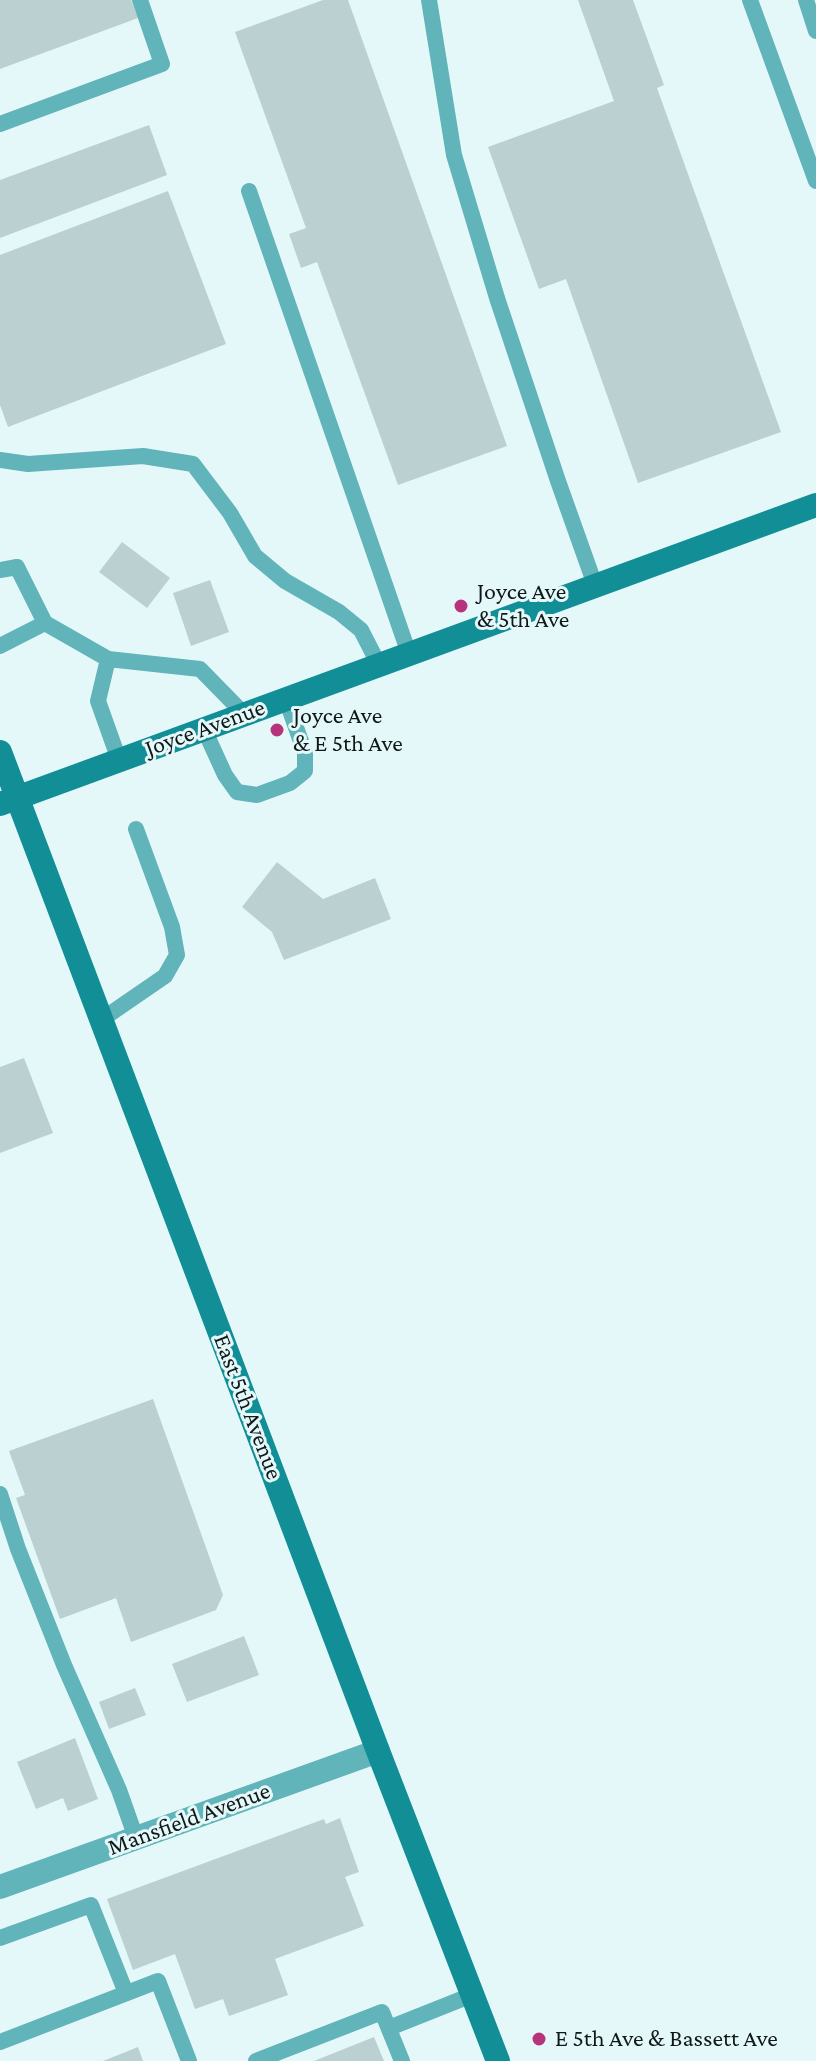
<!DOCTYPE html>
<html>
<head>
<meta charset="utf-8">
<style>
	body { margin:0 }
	canvas { display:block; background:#e4f8fa }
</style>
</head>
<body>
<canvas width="816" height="2061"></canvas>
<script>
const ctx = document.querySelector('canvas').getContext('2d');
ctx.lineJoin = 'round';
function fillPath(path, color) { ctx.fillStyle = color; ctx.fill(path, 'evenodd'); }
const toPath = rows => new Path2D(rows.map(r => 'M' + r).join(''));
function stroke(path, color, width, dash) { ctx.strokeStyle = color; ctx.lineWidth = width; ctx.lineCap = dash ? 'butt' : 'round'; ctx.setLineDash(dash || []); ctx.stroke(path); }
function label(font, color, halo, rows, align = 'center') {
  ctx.font = font + ' "Crimson Pro",serif'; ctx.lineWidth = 6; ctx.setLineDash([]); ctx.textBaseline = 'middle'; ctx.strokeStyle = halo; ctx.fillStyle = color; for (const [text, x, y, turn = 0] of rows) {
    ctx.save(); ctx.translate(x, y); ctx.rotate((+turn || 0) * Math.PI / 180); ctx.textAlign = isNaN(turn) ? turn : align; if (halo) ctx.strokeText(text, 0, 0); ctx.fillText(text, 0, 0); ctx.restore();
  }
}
fillPath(toPath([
	[0,0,131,0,138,18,0,69],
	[323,0,348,0,507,446,398,485,317,262,301,268,289,234,306,228,235,32],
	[578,0,633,0,664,85,657,88,781,432,638,483,566,279,539,289,488,147,614,101],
	[149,125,167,175,0,238,0,180],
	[168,191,226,344,8,427,0,405,0,255],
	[122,542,170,578,147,608,99,572],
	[210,580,229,632,191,646,173,593],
	[277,862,323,899,375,878,391,919,284,960,272,932,242,907],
	[24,1058,53,1133,0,1153,0,1067],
	[153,1399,223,1595,216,1610,131,1642,116,1598,60,1619,16,1498,25,1495,9,1451],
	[244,1636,259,1675,187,1702,172,1664],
	[135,1688,146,1715,109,1729,99,1702],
	[75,1738,98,1799,68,1811,63,1798,36,1809,17,1762],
	[340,1818,359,1872,345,1877,364,1926,275,1959,288,1995,229,2016,223,1999,195,2009,175,1954,133,1970,107,1899,324,1819,326,1824],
	[374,2037,384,2061,314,2061],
	[138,2047,143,2061,103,2061]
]), '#bbd0d1');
stroke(toPath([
	[429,0,454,155,497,298,558,481,595,585],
	[750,0,816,181],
	[806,0,816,31],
	[0,124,162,64,140,0],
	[249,191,409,654],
	[0,460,28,464,143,456,193,464,230,513,255,556,285,581,339,612,361,630,379,665],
	[0,570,17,567,45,623,108,659,200,669,244,714],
	[0,646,45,623],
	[108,659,98,701,119,760],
	[204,729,225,775,237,792,257,795,290,783,305,771,305,753,286,699],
	[101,1020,165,976,177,955,172,927,136,829],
	[0,1494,18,1549,64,1665,119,1790,136,1838],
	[0,1938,91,1905,126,1993],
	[389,2028,472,1995],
	[0,2042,158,1981,189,2061],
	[256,2061,382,2012,402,2061]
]), '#61b4b9', 16);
stroke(toPath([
	[0,1887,378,1751]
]), '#61b4b9', 24);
stroke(toPath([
	[0,752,378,1751,498,2061],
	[0,804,816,505]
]), '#128f96', 24);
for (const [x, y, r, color] of [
	[461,606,8,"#b7347c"],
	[277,730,8,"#b7347c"],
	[539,2039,8,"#b7347c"]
]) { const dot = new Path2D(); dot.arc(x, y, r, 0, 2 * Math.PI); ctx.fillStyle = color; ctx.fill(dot); stroke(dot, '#e4f8fa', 3); }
label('24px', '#111818', '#e4f8fa', [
	["Joyce Ave",477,592],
	["& 5th Ave",477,620],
	["Joyce Ave",293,716],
	["& E 5th Ave",293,744],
	["E 5th Ave & Bassett Ave",555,2039]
], 'left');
label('24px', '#111818', '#e4f8fa', [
	["Joyce Avenue",205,728,-20],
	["East 5th Avenue",248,1407,69],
	["Mansfield Avenue",189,1819,-20]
]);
</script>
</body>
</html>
